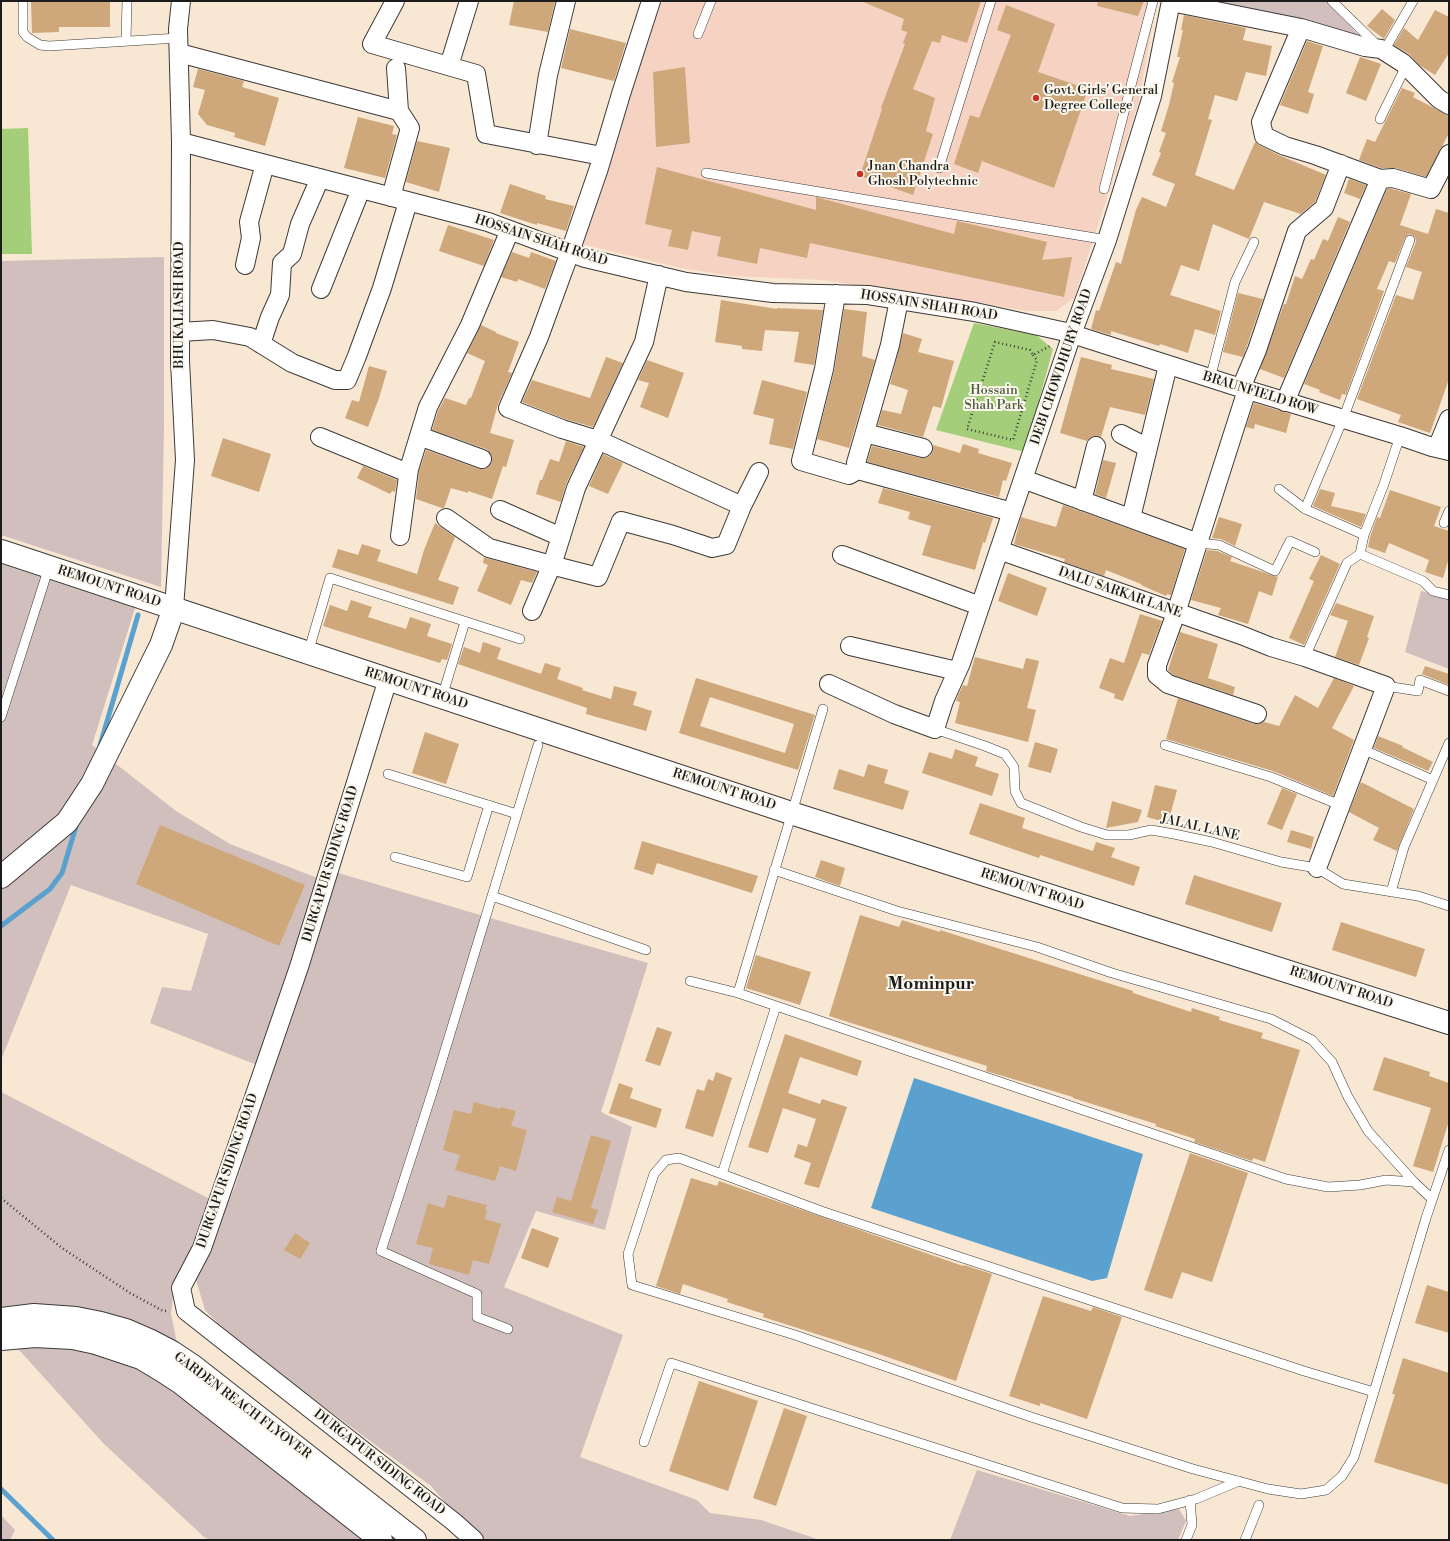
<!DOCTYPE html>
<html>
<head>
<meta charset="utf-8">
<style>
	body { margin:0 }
	#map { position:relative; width:1450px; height:1541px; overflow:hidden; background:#f7e7d3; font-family:"Libre Bodoni",serif }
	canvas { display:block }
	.frame { position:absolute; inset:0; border:2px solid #1c1c1c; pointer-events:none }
</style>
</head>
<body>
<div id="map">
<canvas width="1450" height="1541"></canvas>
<div class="frame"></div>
</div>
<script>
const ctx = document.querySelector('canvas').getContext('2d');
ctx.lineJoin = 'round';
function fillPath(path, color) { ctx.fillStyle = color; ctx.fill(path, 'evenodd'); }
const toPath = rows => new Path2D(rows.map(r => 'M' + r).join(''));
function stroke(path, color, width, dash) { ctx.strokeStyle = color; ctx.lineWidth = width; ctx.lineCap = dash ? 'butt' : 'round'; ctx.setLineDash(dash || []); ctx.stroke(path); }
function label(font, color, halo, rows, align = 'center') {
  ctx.font = font + ' "Libre Bodoni",serif'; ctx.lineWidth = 4; ctx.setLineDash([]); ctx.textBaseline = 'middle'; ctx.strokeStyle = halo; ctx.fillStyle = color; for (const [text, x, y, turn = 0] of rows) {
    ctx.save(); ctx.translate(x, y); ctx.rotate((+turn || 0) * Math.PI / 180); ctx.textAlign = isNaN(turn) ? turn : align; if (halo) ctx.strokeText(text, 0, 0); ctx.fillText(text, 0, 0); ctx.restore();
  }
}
fillPath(toPath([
	[659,1,1157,1,1138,104,1074,298,1056,311,1029,311,823,280,733,276,681,268,582,244]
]), '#f5d2c2');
fillPath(toPath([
	[1215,1,1327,1,1362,39,1317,25],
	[164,257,164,425,161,587,1,535,1,261],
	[1,561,136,605,92,745,176,811,230,844,320,879,257,1065,150,1023,162,987,191,991,208,934,71,885,1,1060],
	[1421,591,1449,598,1449,669,1405,652],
	[335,872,497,920,648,963,601,1112,632,1127,605,1230,536,1211,504,1287,623,1335,580,1457,697,1500,710,1513,761,1520,820,1540,481,1540,457,1516,431,1486,235,1341,205,1310,196,1280,235,1186],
	[1,1092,212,1200,174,1288,171,1314,179,1352,288,1431,428,1540,210,1540,204,1537,104,1444,21,1352,1,1334],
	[977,1470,1130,1516,1179,1509,1186,1521,1178,1540,950,1540],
	[1,1515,15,1530,10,1540,1,1540]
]), '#d1bfbd');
fillPath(toPath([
	[28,128,32,254,1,254,1,129],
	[974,323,1036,335,1053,349,1025,452,936,430]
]), '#a4ce7a');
fillPath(toPath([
	[914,1078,1143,1154,1107,1278,1092,1281,871,1208]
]), '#5aa1d0');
stroke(toPath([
	[99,749,138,615],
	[1,926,50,889,62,873,77,823],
	[1,1489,53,1540]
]), '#5aa1d0', 5);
fillPath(toPath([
	[31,1,110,1,110,27,59,27,59,32,32,33],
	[514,1,555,1,548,32,509,25],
	[861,1,981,1,967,43,942,35,940,43,932,41,913,89,935,98,926,131,933,134,913,195,860,176,882,109,881,108,905,44,903,43,907,32,901,30,904,19],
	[1098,1,1144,1,1138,16,1097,6],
	[1006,5,1055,24,1038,72,1088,89,1054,188,982,161,978,173,954,164,970,115,979,118,1011,35,997,30],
	[1382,9,1395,20,1384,39,1367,26],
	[1435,10,1449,17,1449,53,1435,75,1419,65,1409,54,1394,45,1404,28,1418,40],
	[1184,15,1246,28,1243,40,1272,46,1266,76,1246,72,1237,101,1215,95,1208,119,1212,120,1195,175,1234,190,1255,142,1259,145,1281,156,1326,175,1315,202,1301,214,1264,202,1249,239,1213,224,1199,271,1181,265,1170,295,1221,311,1215,335,1195,329,1188,353,1160,344,1159,346,1111,331,1111,335,1091,329,1096,310,1099,311,1116,262,1121,264,1136,210,1142,197,1166,207,1175,184,1152,175,1161,153,1159,152,1166,133,1161,131,1169,105,1174,83,1172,82,1180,57,1177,57,1183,30,1181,30],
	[570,29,626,43,614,81,561,68],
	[1307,41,1323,46,1308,92,1314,94,1308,114,1280,105],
	[1360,57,1381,64,1366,101,1346,93],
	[685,67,690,143,656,147,653,72],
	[198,69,244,81,242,87,279,98,265,146,234,137,235,133,207,125,198,114,205,90,193,87],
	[1402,88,1415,93,1413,97,1449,116,1449,133,1426,177,1396,168,1381,168,1359,160,1367,139,1375,142],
	[358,117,394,126,392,134,397,135,385,178,344,168],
	[417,141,450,148,439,192,406,182],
	[657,167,816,210,816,197,954,234,957,221,1047,242,1042,260,1072,257,1064,297,810,243,807,258,760,248,757,264,717,256,721,237,692,231,688,250,668,246,672,230,645,224],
	[1349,179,1366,185,1360,199,1344,193],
	[510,184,546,196,545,199,574,206,566,231,537,223,537,225,500,213],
	[1387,189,1392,189,1411,194,1400,225,1428,234,1436,209,1449,213,1449,379,1430,433,1398,422,1401,415,1357,399,1396,295,1413,300,1422,272,1406,267,1416,242,1415,237,1412,235,1409,234,1405,238,1395,263,1389,261,1377,289,1384,291,1346,395,1342,394,1340,400,1319,392,1320,390,1304,384],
	[1338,217,1350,222,1284,378,1260,369,1284,304,1286,304,1295,276,1302,279,1311,259,1314,260,1323,239,1328,241],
	[448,225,494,240,484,266,439,251],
	[512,252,529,258,531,252,556,261,545,289,518,279,517,282,501,277],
	[1238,293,1263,299,1243,357,1223,352],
	[721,300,777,309,777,308,823,310,814,365,794,362,799,332,765,330,762,351,742,349,742,346,715,342],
	[844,309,867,312,862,356,875,360,849,448,817,439,834,372],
	[481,325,496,332,496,333,519,342,508,372,512,373,498,404,490,433,514,440,506,467,503,466,492,499,468,491,468,493,451,488,444,508,442,508,416,499,419,471,426,450,479,469,483,469,488,467,492,462,492,458,490,453,486,449,432,430,438,411,445,398,466,405,469,398,471,398,485,361,467,353],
	[903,333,922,339,918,352,954,361,941,408,933,406,923,437,878,425,882,410,901,414,908,390,890,384],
	[606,357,623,363,593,427,565,419,522,402,532,380,590,398],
	[1081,357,1112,365,1111,369,1154,379,1145,415,1110,407,1101,437,1093,436,1087,441,1060,433],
	[647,360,684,373,668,418,640,407,649,383,638,380],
	[369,366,387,371,379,398,368,427,345,418,352,400,359,402],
	[762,380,807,392,793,449,769,444,774,419,753,414],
	[1254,403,1291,414,1286,433,1255,424,1254,429,1246,427],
	[223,438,271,454,259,492,211,476],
	[566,441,584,447,566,484,561,502,536,494,540,480,542,480,550,459,559,462],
	[963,444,979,449,978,453,1012,463,1006,481,1003,480,999,497,867,462,872,446,920,458,925,458,931,455,933,450,933,445,960,453],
	[603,454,623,463,608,494,589,486],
	[1103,460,1116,463,1106,498,1095,494],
	[363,466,397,480,395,492,392,491,390,494,357,478],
	[883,488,993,518,985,543,983,542,975,570,922,555,931,526,908,519,910,512,878,503],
	[1320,489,1335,493,1331,506,1366,514,1361,527,1313,506],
	[1390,490,1441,507,1434,526,1449,531,1449,558,1443,578,1425,572,1429,560,1389,543,1385,553,1368,547,1370,537,1377,517,1380,518],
	[1063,505,1185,549,1171,595,1167,594,1166,596,1141,585,1141,584,1106,570,1104,576,1064,562,1065,559,1014,544,1021,517,1056,527],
	[1219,517,1242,524,1235,546,1221,539,1212,538],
	[435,523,455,537,438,580,459,587,453,605,332,567,338,549,358,555,362,544,381,550,377,561,417,574,424,550],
	[1207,550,1217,551,1232,557,1230,561,1278,577,1272,596,1259,591,1248,624,1218,615,1221,608,1191,600],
	[1321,555,1340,564,1304,645,1289,638,1314,581,1309,579],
	[484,557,486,558,537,572,532,583,521,580,511,605,477,591,488,565,483,563],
	[1008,573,1047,588,1037,616,998,601],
	[351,600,372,607,368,617,406,629,410,617,431,624,427,636,452,644,447,660,442,659,440,663,323,626,330,605,347,611],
	[1336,603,1374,616,1367,637,1369,638,1359,665,1335,657,1348,621,1330,615],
	[1140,614,1162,621,1149,655,1142,653,1123,701,1114,698,1115,694,1099,688,1110,658,1124,663],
	[1180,632,1218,644,1208,678,1235,687,1233,695,1173,675,1168,670],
	[483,642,501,648,497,659,541,674,545,663,561,668,557,679,583,688,582,690,611,699,614,686,637,692,633,705,652,711,646,731,586,714,587,708,458,664,464,647,480,653],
	[975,657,1023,669,1026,658,1039,661,1027,708,1036,710,1028,742,955,723,960,702,956,701,958,696,963,685,967,686],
	[1425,666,1449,674,1449,685,1422,674],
	[696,678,815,715,798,770,679,733],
	[710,697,794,724,785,753,700,726],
	[1334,678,1354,686,1332,728,1354,740,1333,796,1273,771,1166,739,1178,698,1254,724,1259,724,1264,722,1279,726,1295,695,1318,708],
	[425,732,459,744,446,784,412,773],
	[1378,736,1403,746,1402,747,1433,762,1428,771,1374,748],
	[1035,742,1058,749,1051,773,1028,767],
	[955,749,978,757,975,766,999,774,992,796,922,773,929,752,952,759],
	[868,764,888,770,884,783,909,791,903,810,833,789,839,769,864,777],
	[1361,782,1414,809,1397,851,1373,840,1379,828,1349,812],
	[1155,785,1177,790,1168,823,1147,817],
	[1282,788,1297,794,1282,830,1267,824],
	[1112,801,1142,810,1138,822,1106,828],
	[980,803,1025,818,1022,828,1093,851,1096,842,1115,848,1111,857,1140,867,1134,886,1040,855,1039,858,969,834],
	[160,825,305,885,279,946,136,884],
	[1291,830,1314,837,1311,849,1287,842],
	[642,841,758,876,752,893,657,863,653,875,634,869],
	[821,860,845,868,840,886,815,877],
	[1194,875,1282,903,1272,932,1185,904],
	[860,915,899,927,902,920,940,932,940,930,1133,991,1133,993,1191,1012,1192,1008,1220,1017,1219,1020,1263,1033,1261,1038,1300,1050,1265,1162,1253,1158,1252,1161,1194,1142,1195,1139,1155,1126,1156,1124,1073,1098,1073,1097,986,1071,987,1066,829,1016],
	[1341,922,1425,949,1416,977,1332,950],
	[756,955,811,972,800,1005,746,988],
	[657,1027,672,1032,660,1066,645,1061],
	[785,1034,862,1061,857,1076,800,1057,788,1093,820,1104,822,1099,847,1107,819,1188,804,1184,811,1163,794,1157,798,1144,807,1147,816,1119,783,1108,768,1153,748,1147],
	[1384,1057,1430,1072,1429,1076,1449,1083,1449,1121,1433,1172,1413,1166,1431,1108,1373,1090],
	[716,1072,732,1078,713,1137,685,1128,697,1089,704,1091,708,1079,713,1081],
	[619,1083,633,1088,630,1098,662,1109,656,1128,609,1113],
	[474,1102,500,1109,501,1107,516,1111,511,1126,527,1130,516,1171,500,1166,495,1181,455,1170,460,1155,443,1150,454,1110,471,1114],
	[591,1135,611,1141,591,1208,598,1210,593,1224,552,1212,557,1197,571,1201],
	[1190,1153,1248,1173,1212,1282,1182,1272,1172,1299,1144,1290],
	[691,1178,717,1186,719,1181,963,1266,964,1265,992,1274,956,1381,873,1352,763,1317,764,1314,727,1302,728,1299,683,1284,680,1294,656,1286],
	[448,1195,487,1205,485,1209,487,1210,485,1219,501,1224,489,1264,473,1260,469,1275,429,1264,433,1248,416,1244,428,1203,444,1208],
	[532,1228,559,1238,548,1268,521,1258],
	[295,1233,310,1243,300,1259,284,1250],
	[1427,1285,1449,1292,1449,1333,1415,1323],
	[1043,1296,1091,1311,1093,1307,1122,1317,1087,1419,1040,1403,1040,1406,1009,1396],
	[1403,1358,1449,1373,1449,1485,1374,1462,1395,1394,1392,1394],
	[699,1381,758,1401,728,1491,669,1471],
	[784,1408,807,1416,776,1506,753,1498]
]), '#cea77b');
const lane = toPath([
	[23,1,23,32,27,37,40,45,49,46,178,38],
	[1332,1,1378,46],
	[698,34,711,1],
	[126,41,127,1],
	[1384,51,1413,1],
	[1380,119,1406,66],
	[939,168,991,1],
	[706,173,1107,240],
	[1104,189,1153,1],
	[1210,379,1235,282,1254,242],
	[1279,489,1305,509,1364,535],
	[1305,509,1343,419,1410,240],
	[1444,523,1449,511],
	[1198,543,1219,545,1275,571,1290,541,1315,552],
	[1360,554,1423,581,1433,591,1449,595],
	[308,653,330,578,520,639],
	[1305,657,1347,563,1360,554,1364,535,1384,484,1400,436],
	[1386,686,1418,691,1420,680,1449,691],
	[442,697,465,622],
	[1,717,49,567],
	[935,729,985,746,1005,754,1014,767,1015,791,1021,803,1081,827,1107,835,1129,835,1151,830,1174,834,1212,842,1281,862,1317,868,1343,884,1418,896,1449,906],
	[1165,745,1271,777,1340,805],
	[1362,749,1433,780],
	[388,774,517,814],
	[395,857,467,877,489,805],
	[774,870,897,911,1037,947,1112,973,1271,1019,1312,1040,1332,1062,1348,1097,1368,1131,1414,1182],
	[1391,892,1404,847,1449,743],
	[492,896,646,950],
	[690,981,738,993,1286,1179,1328,1187,1360,1185,1386,1180,1414,1182,1432,1199],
	[738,993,823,709],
	[722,1174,776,1006],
	[508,1329,477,1317,477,1294,381,1251,432,1093,538,745],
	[1374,1392,1304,1371,821,1211,679,1158,666,1160,654,1174,628,1254,632,1285,795,1335,1031,1417,1193,1469,1268,1489,1301,1494,1326,1490,1342,1476,1354,1457,1374,1392,1426,1218,1449,1150],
	[644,1442,671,1363,1122,1508,1158,1509,1196,1499,1239,1481],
	[1186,1540,1192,1525,1190,1500],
	[1245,1540,1259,1505]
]);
const street = toPath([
	[395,1,372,44,476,74,486,134,602,156],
	[651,1,621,94,599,168,570,252,539,337,508,408,562,429,598,440,742,506],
	[1171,2,1301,28,1365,47,1381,49,1403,63,1439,99,1449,105],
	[1301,28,1261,122,1264,136,1285,146,1315,155,1380,179,1393,178,1431,189,1449,154],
	[179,53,399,111,410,128,391,197],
	[449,66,469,1],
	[396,68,399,111],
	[181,142,488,222,585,258,686,282,773,293,868,295,975,312,1066,332,1241,388,1400,436,1432,447,1449,451],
	[537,145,548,75,566,1],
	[245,265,251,238,249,222,265,164],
	[321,289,361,189],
	[836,294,824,369,801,461,849,475,858,470,1012,512],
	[180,332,213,330,250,337,292,363,335,380,347,380,357,356,382,288,408,202],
	[261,344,270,317,280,295,282,263,292,254,300,224,320,178],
	[1241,388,1257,350,1297,231,1324,208,1341,164],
	[1285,402,1380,179],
	[865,433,923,448],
	[1121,434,1148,448],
	[419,436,482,459],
	[320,437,408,473],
	[1437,448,1449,419],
	[858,470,856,463,890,345,899,300],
	[1023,479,1198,543,1176,613,1157,665,1157,675,1168,684,1257,714],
	[1082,501,1096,446],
	[500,510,561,537],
	[446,518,489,548,551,565,598,577,621,521,673,535,712,548,726,545,742,506,759,472],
	[1131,518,1168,365],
	[400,536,409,469,428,407,470,325,510,230],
	[1198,543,1247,390],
	[999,550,1241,635,1271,647,1305,657,1386,686,1317,868],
	[842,555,980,606],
	[174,608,185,460,180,361,181,142,178,29,181,1],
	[532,611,553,562,576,488,644,342,659,275],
	[850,646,957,671],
	[388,679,299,967,202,1248,181,1288,186,1311,454,1522,474,1540],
	[829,684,894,714,935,729,944,701,961,663,1072,334,1107,240,1152,96,1171,1]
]);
const secondary = toPath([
	[1,551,791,813,1449,1023],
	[1,877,67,822,92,784,161,645,174,608],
	[1,1319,34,1315,76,1318,101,1323,126,1330,149,1340,172,1352,193,1366,415,1540],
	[1,1339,35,1336,73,1338,96,1343,141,1358,161,1370,181,1383,381,1540]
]);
stroke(lane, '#3d3a37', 10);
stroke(street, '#3d3a37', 20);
stroke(secondary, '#3d3a37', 24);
stroke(toPath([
	[1033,355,1037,360,1013,440,967,429,995,342,1030,350,1033,355,1050,346],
	[1,1198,62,1248,130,1293,163,1311,168,1311]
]), '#3d3a37', 2.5, [1, 3]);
stroke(lane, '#fff', 9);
stroke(street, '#fff', 18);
stroke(secondary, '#fff', 22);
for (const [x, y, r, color] of [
	[1036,98,4,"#c8321e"],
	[860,174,4,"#c8321e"]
]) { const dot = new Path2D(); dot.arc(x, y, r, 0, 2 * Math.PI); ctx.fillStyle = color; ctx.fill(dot); stroke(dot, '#fbf7ec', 1.5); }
label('13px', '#1c1c1c', '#fbf7ec', [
	["Govt. Girls' General",1044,91],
	["Degree College",1044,106],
	["Jnan Chandra",868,167],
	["Ghosh Polytechnic",868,182]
], 'left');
label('13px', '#1c1c1c', '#fbf7ec', [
	["HOSSAIN SHAH ROAD",541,241,18],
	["BHUKALIASH ROAD",180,305,-90],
	["HOSSAIN SHAH ROAD",929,306,9],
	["DEBI CHOWDHURY ROAD",1062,367,-71],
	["BRAUNFIELD ROW",1260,394,17],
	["REMOUNT ROAD",109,587,18],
	["DALU SARKAR LANE",1120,593,19],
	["REMOUNT ROAD",416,689,18],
	["REMOUNT ROAD",724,790,18],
	["JALAL LANE",1200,828,13],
	["DURGAPUR SIDING ROAD",331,864,-73],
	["REMOUNT ROAD",1032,890,18],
	["REMOUNT ROAD",1341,988,18],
	["DURGAPUR SIDING ROAD",228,1171,-71],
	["GARDEN REACH FLYOVER",242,1406,37],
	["DURGAPUR SIDING ROAD",379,1463,38]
]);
label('13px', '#4c5a3d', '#fbf7ec', [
	["Hossain",994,391],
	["Shah Park",994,406]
]);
label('bold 17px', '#1c1c1c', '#fbf7ec', [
	["Mominpur",931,985]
]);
</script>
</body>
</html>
